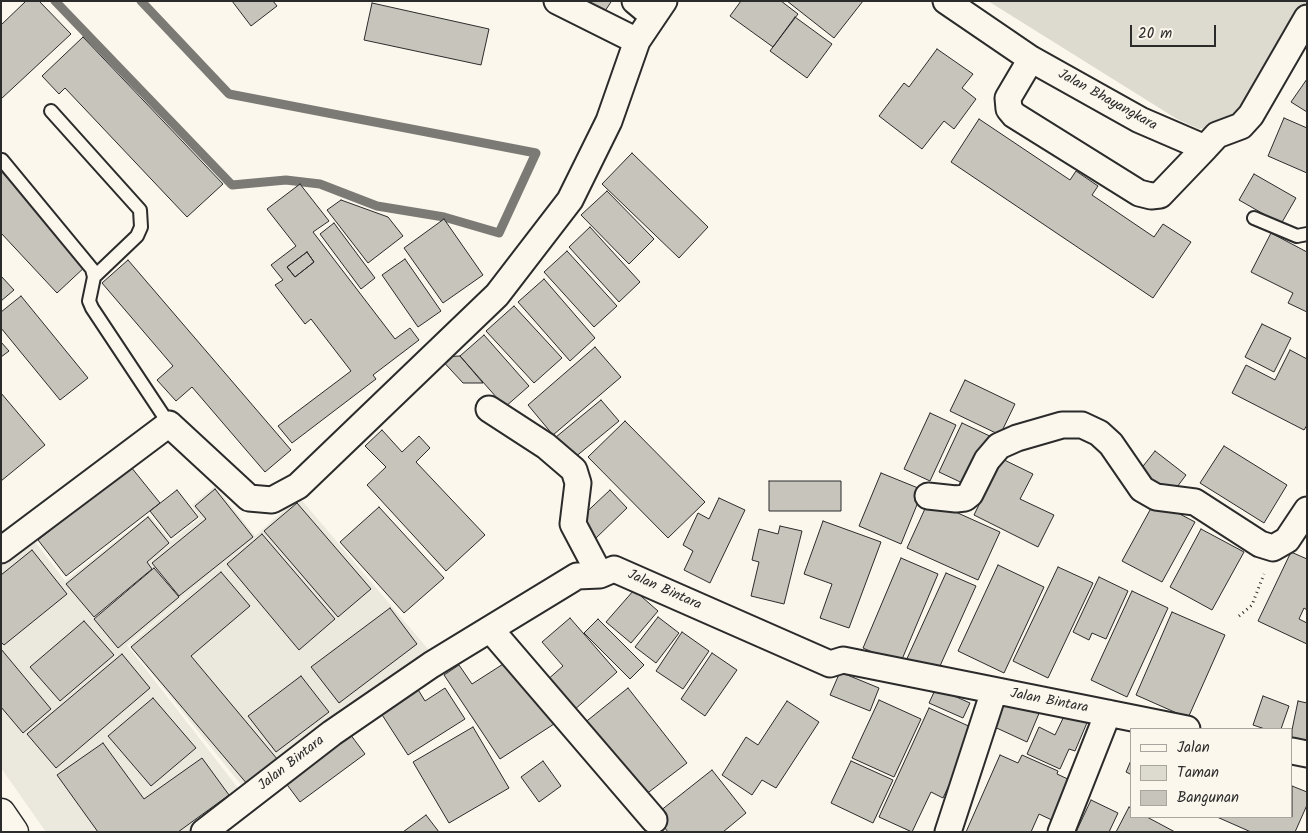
<!DOCTYPE html>
<html>
<head>
<meta charset="utf-8">
<style>
	body { margin:0 }
	#map { position:relative; width:1308px; height:833px; overflow:hidden; background:#fbf7ec; font-family:Kalam,sans-serif }
	canvas { display:block }
	.frame { position:absolute; inset:0; border:2px solid #2b2b2b; pointer-events:none }
	.legend { position:absolute; left:1130px; top:728px; width:162px; height:90px; box-sizing:border-box; background:#fbf7ec; border:1px solid #a8a59f; margin:0; padding:6px 9px; list-style:none; font-size:15px; color:#2b2b2b }
	.legend li { display:flex; align-items:center; gap:10px; height:25px }
	.legend b { width:25px; border:1px solid #a8a59f }
	.scale { position:absolute; left:1130px; top:25px; width:86px; height:22px; box-sizing:border-box; border:2px solid #2b2b2b; border-top:0; padding-left:6px; font-size:15px; line-height:18px; white-space:nowrap; color:#2b2b2b; -webkit-text-stroke:4px #fbf7ec; paint-order:stroke }
</style>
</head>
<body>
<div id="map">
<canvas width="1308" height="833"></canvas>
<div class="frame"></div>
<ul class="legend">
<li><b style="height:6px;background:#fbf7ec"></b>Jalan</li>
<li><b style="height:14px;background:#dddad0"></b>Taman</li>
<li><b style="height:14px;background:#c7c4bc"></b>Bangunan</li>
</ul>
<div class="scale">20 m</div>
</div>
<script>
const ctx = document.querySelector('canvas').getContext('2d');
ctx.lineJoin = 'round';
function fillPath(path, color) { ctx.fillStyle = color; ctx.fill(path, 'evenodd'); }
const toPath = rows => new Path2D(rows.map(r => 'M' + r).join(''));
function stroke(path, color, width, dash) { ctx.strokeStyle = color; ctx.lineWidth = width; ctx.lineCap = dash ? 'butt' : 'round'; ctx.setLineDash(dash || []); ctx.stroke(path); }
function label(font, color, halo, rows, align = 'center') {
  ctx.font = font + ' Kalam,sans-serif'; ctx.lineWidth = 4; ctx.setLineDash([]); ctx.textBaseline = 'middle'; ctx.strokeStyle = halo; ctx.fillStyle = color; for (const [text, x, y, turn = 0] of rows) {
    ctx.save(); ctx.translate(x, y); ctx.rotate((+turn || 0) * Math.PI / 180); ctx.textAlign = isNaN(turn) ? turn : align; if (halo) ctx.strokeText(text, 0, 0); ctx.fillText(text, 0, 0); ctx.restore();
  }
}
fillPath(toPath([
	[215,486,255,536,299,497,433,655,246,791,129,645,234,554,127,645,248,801,199,832,46,832,1,768,1,564,33,539,65,581,149,515,171,541,200,518,192,505]
]), '#ebe8de');
fillPath(toPath([
	[988,1,1307,1,1307,10,1241,122,1199,129,1177,119]
]), '#dddad0');
stroke(toPath([
	[55,1,232,185,286,180,320,184,377,206,444,217,499,233,536,153,229,94,141,1]
]), '#7b7a75', 9);
const building = toPath([
	[26,1,39,1,71,34,1,99,1,25,26,1],
	[232,1,273,1,277,6,251,26,232,1],
	[573,1,611,1,611,2,599,20,573,1],
	[741,1,781,1,798,14,773,47,730,16,741,1],
	[787,1,863,1,834,38,787,1],
	[372,3,489,29,481,65,364,40,372,3],
	[795,17,832,44,807,78,770,51,795,17],
	[83,37,223,184,187,217,65,88,59,94,42,76,83,37],
	[937,49,973,74,962,88,976,99,954,129,944,121,922,149,879,116,904,83,909,87,937,49],
	[1307,79,1307,112,1291,102,1307,79],
	[1284,118,1307,128,1307,173,1268,156,1284,118],
	[979,119,1070,180,1076,171,1098,186,1092,195,1154,237,1163,224,1191,242,1153,298,951,162,979,119],
	[632,153,708,227,679,258,602,184,632,153],
	[1,171,87,265,57,293,1,233,1,171],
	[1254,174,1296,198,1281,224,1239,200,1254,174],
	[300,184,329,221,313,232,395,339,410,328,419,340,373,375,376,379,292,443,278,426,351,371,311,319,305,324,275,285,283,280,271,265,296,246,267,209,300,184],
	[307,252,314,262,295,277,287,267,307,252],
	[607,191,654,239,629,264,581,215,607,191],
	[341,200,388,217,403,236,368,263,327,210,341,200],
	[444,219,483,275,443,303,404,248,444,219],
	[334,223,375,278,361,289,320,234,334,223],
	[590,227,640,282,619,302,569,247,590,227],
	[1271,233,1307,252,1307,312,1288,303,1293,293,1251,272,1271,233],
	[567,251,617,306,594,327,544,272,567,251],
	[307,252,314,262,295,277,287,267,307,252],
	[405,259,441,311,418,327,382,275,405,259],
	[128,260,291,450,265,472,192,387,176,401,157,380,173,366,102,283,128,260],
	[1,276,14,290,1,301,1,276],
	[544,279,595,338,570,361,518,302,544,279],
	[21,296,88,378,60,400,1,328,1,312,21,296],
	[514,306,562,358,534,383,486,331,514,306],
	[1262,324,1291,338,1274,372,1245,357,1262,324],
	[484,335,529,386,505,407,460,356,484,335],
	[1,342,9,351,1,357,1,342],
	[595,347,621,377,553,435,528,405,595,347],
	[1290,350,1307,359,1307,425,1304,430,1232,393,1246,365,1275,380,1290,350],
	[460,356,483,383,463,383,439,357,460,356],
	[965,380,1015,404,1000,435,950,411,965,380],
	[1,393,45,445,1,481,1,393],
	[601,400,619,421,574,458,556,437,601,400],
	[930,413,956,425,930,481,904,469,930,413],
	[625,421,705,502,668,538,588,457,625,421],
	[962,423,994,438,971,487,939,472,962,423],
	[382,430,402,452,419,436,430,448,416,462,485,535,446,571,367,485,386,467,365,446,382,430],
	[1224,446,1287,485,1264,523,1200,483,1224,446],
	[1155,451,1186,475,1171,495,1140,470,1155,451],
	[994,455,1033,474,1020,499,1054,515,1038,547,974,515,989,484,982,480,994,455],
	[131,467,160,503,66,576,38,540,131,467],
	[881,473,923,490,901,544,859,526,881,473],
	[769,481,841,481,841,511,769,511,769,481],
	[215,489,253,537,179,596,152,563,206,519,195,506,215,489],
	[177,490,198,517,171,538,150,511,177,490],
	[610,490,627,508,595,539,577,521,610,490],
	[719,498,745,510,710,583,684,570,693,551,683,545,698,513,709,519,719,498],
	[929,500,1000,532,978,580,907,548,929,500],
	[1155,501,1195,522,1162,582,1122,561,1155,501],
	[297,503,371,589,338,617,264,531,297,503],
	[379,507,444,578,404,613,340,542,379,507],
	[148,517,169,543,147,562,152,569,94,617,66,584,148,517],
	[823,521,881,542,849,628,820,618,832,584,804,574,823,521],
	[780,526,802,531,784,604,751,596,759,562,752,560,759,529,778,534,780,526],
	[1201,529,1244,552,1212,610,1170,587,1201,529],
	[262,534,335,619,299,650,227,564,262,534],
	[32,550,67,594,4,645,1,642,1,575,32,550],
	[1291,552,1307,559,1307,610,1304,608,1299,619,1307,623,1307,644,1258,621,1291,552],
	[901,558,938,574,900,664,863,648,901,558],
	[998,565,1044,587,1004,673,958,651,998,565],
	[1058,567,1093,583,1048,678,1013,661,1058,567],
	[154,568,179,597,118,648,94,619,154,568],
	[221,572,250,606,191,656,278,760,248,785,131,647,221,572],
	[946,573,976,586,935,677,905,663,946,573],
	[1099,577,1128,591,1106,639,1092,633,1089,640,1073,632,1099,577],
	[634,590,658,611,631,643,606,622,634,590],
	[1132,591,1168,608,1127,697,1091,680,1132,591],
	[390,608,417,644,339,703,311,667,390,608],
	[1172,612,1225,635,1188,718,1136,695,1172,612],
	[658,617,679,633,656,663,635,647,658,617],
	[570,618,617,672,573,711,546,681,563,666,542,642,570,618],
	[598,619,644,665,630,679,584,633,598,619],
	[84,621,114,655,60,701,30,667,84,621],
	[682,632,709,651,683,689,656,671,682,632],
	[1,649,51,709,23,733,1,707,1,649],
	[712,653,737,670,705,716,681,699,712,653],
	[122,654,150,688,56,768,27,734,122,654],
	[511,659,554,724,500,759,444,675,459,665,472,684,511,659],
	[840,672,879,688,870,711,830,695,840,672],
	[301,676,329,712,276,752,248,716,301,676],
	[414,683,425,701,445,688,465,719,408,755,377,707,414,683],
	[628,688,687,763,641,798,583,724,628,688],
	[936,688,970,703,963,718,929,703,936,688],
	[1001,695,1040,711,1027,742,988,724,1001,695],
	[1263,696,1289,706,1281,729,1265,729,1253,725,1263,696],
	[153,698,196,748,151,786,108,736,153,698],
	[879,700,921,719,894,777,852,758,879,700],
	[787,701,819,722,776,788,762,780,752,795,722,775,746,737,758,745,787,701],
	[1298,701,1307,703,1307,748,1292,745,1292,730,1298,701],
	[929,708,975,729,943,798,931,792,912,832,879,817,929,708],
	[1068,708,1089,718,1075,751,1069,749,1060,769,1027,754,1039,727,1055,735,1068,708],
	[473,727,509,788,449,823,413,762,473,727],
	[347,730,365,754,300,802,282,778,347,730],
	[103,743,144,799,202,758,229,795,178,832,98,832,57,775,103,743],
	[1000,755,1018,763,1022,755,1058,771,1057,774,1072,781,1054,821,1039,814,1031,832,966,832,1000,755],
	[1132,758,1132,775,1126,772,1132,758],
	[543,761,561,786,539,802,521,777,543,761],
	[851,761,893,780,873,823,831,803,851,761],
	[712,770,746,813,723,832,668,832,655,815,712,770],
	[1292,786,1307,792,1307,805,1295,832,1251,832,1217,817,1292,817,1292,786],
	[1091,800,1118,813,1109,832,1076,832,1091,800],
	[1129,807,1132,809,1132,817,1147,817,1175,832,1116,832,1129,807],
	[426,815,439,832,403,832,426,815]
]);
fillPath(building, '#c7c4bc');
stroke(building, '#2b2b2b', 1);
const lane = toPath([
	[51,111,140,210,141,227,137,236,94,277],
	[2,160,92,269,94,277,89,301,92,308,169,424],
	[1254,218,1297,236,1307,234]
]);
const street = toPath([
	[557,1,637,41],
	[635,1,653,16],
	[946,1,1031,59,1140,120,1205,148,1217,135,1241,126,1251,115,1307,18],
	[1031,59,1008,98,1009,109,1014,115,1139,193,1151,196,1160,195,1205,148],
	[489,409,546,446,574,470,578,483,573,524,600,575],
	[928,496,956,499,965,498,970,494,987,460,999,446,1017,438,1062,425,1082,425,1099,433,1111,444,1142,489,1156,497,1195,502,1260,544,1273,548,1287,540,1307,510],
	[1,550,169,424,249,498,272,500,298,486,497,295,570,200,609,121,637,41,664,1],
	[490,629,654,820],
	[1292,751,1307,754],
	[204,832,332,733,431,665,577,576,600,575,614,569,830,664,843,660,1187,729],
	[948,832,994,691],
	[1061,832,1108,713]
]);
const primary = toPath([
	[1,813,14,832]
]);
stroke(lane, '#2b2b2b', 16);
stroke(street, '#2b2b2b', 29);
stroke(primary, '#2b2b2b', 31);
stroke(toPath([
	[1239,616,1252,605,1264,574]
]), '#2b2b2b', 3, [1, 4]);
stroke(lane, '#fbf7ec', 12);
stroke(street, '#fbf7ec', 25);
stroke(primary, '#fbf7ec', 28);
label('14px', '#2b2b2b', '#fbf7ec', [
	["Jalan Bhayangkara",1107,101,29],
	["Jalan Bintara",664,591,24],
	["Jalan Bintara",1049,702,11],
	["Jalan Bintara",292,764,-38]
]);
</script>
</body>
</html>
